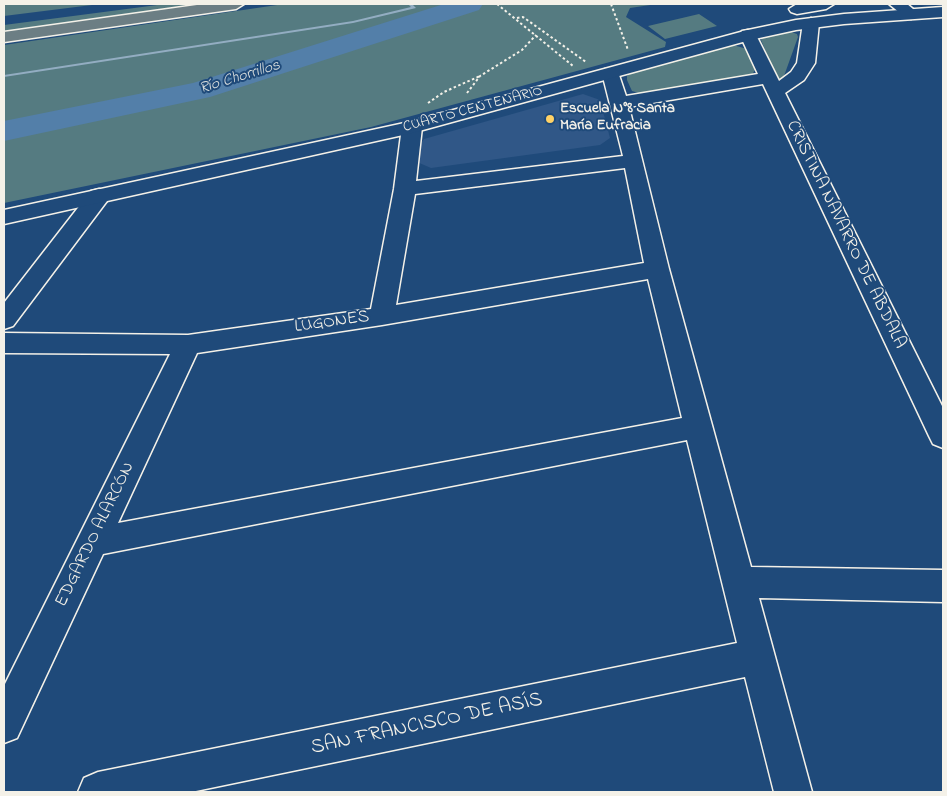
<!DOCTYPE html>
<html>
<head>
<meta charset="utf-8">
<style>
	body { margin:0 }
	#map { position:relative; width:947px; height:796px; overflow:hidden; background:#1f4a7a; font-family:"Indie Flower",sans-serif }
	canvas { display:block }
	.frame { position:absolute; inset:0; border:5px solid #f4f1e8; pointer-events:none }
</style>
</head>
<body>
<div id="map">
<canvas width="947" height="796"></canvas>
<div class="frame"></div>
</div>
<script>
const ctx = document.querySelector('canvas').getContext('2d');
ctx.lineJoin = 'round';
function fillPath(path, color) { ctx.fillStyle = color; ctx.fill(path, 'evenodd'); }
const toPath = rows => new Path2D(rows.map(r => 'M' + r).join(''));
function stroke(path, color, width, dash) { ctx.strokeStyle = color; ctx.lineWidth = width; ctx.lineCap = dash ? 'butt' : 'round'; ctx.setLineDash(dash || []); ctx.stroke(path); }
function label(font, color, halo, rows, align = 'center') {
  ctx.font = font + ' "Indie Flower",sans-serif'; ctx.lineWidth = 4; ctx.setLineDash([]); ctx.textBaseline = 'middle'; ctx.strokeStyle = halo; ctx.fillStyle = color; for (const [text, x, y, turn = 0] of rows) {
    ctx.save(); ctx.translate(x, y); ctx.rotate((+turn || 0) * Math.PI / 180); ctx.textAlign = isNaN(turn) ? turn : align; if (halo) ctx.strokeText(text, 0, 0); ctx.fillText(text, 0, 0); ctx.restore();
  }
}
fillPath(toPath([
	[583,94,600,100,610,138,600,145,431,168,417,162,418,147,424,139]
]), '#305787');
fillPath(toPath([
	[4,4,100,4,4,16],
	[165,4,218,4,4,34,4,25],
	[284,4,657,4,630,8,626,17,666,42,665,47,371,127,4,203,4,45],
	[699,14,717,26,665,39,648,26],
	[791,32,797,34,798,37,784,76,778,81,761,40,763,36],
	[733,45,747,49,756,68,752,75,642,94,632,91,627,80,627,76,631,73]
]), '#557b81');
fillPath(toPath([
	[408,4,412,4,416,8,353,23,4,77,4,75,353,21,411,7,408,4]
]), '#93adc2');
fillPath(toPath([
	[444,4,483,4,479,10,210,97,4,141,4,121,193,83,444,4]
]), '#537fa9');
const street = toPath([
	[797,4,834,4,826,9,797,14,791,12,789,9,797,4],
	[889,4,907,4,919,14,911,19,905,17,889,4],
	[811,18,819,23,815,63,804,80,785,93,943,408,943,448,933,444,929,436,763,84,629,107,669,269,751,567,943,570,943,602,759,598,812,792,774,792,745,677,191,792,78,792,84,778,98,772,737,643,687,440,103,554,17,738,4,743,4,686,170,354,4,353,4,333,188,335,371,309,394,189,402,127,405,123,419,123,422,127,416,181,623,156,602,73,605,69,617,69,626,96,758,74,740,35,742,31,748,30,754,31,779,81,791,72,797,63,803,23,811,18],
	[625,168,644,263,396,305,415,194,625,168],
	[648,279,682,418,118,523,197,353,382,325,648,279],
	[99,189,107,191,110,196,107,201,13,326,4,329,4,303,91,191,99,189]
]);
const secondary = toPath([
	[943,7,943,17,844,24,796,30,750,40,412,133,4,224,4,210,409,122,748,30,796,20,844,14,943,7]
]);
const highway = toPath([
	[204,4,244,4,236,9,4,42,4,32,204,4]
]);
stroke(street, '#f4f1e8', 3);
stroke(secondary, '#f4f1e8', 3);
stroke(highway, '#f4f1e8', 3);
stroke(toPath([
	[497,4,573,66],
	[611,4,628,50],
	[517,18,523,17,586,62],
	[467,93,480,76,522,50,536,35],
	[428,103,444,92,480,76]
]), '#f4f1e8', 2, [2.5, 2.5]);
fillPath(street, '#1f4a7a');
fillPath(secondary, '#1f4a7a');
fillPath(highway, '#6c7e84');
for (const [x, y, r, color] of [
	[550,119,5,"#ffd166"]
]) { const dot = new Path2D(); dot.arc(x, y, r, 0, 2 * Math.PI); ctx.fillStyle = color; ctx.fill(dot); stroke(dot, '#1f4a7a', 2); }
label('15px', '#f4f1e8', '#1f4a7a', [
	["CUARTO CENTENARIO",473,110,-15]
]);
label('bold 15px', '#f4f1e8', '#1f4a7a', [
	["Escuela N°8 Santa",560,110],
	["María Eufracia",560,127]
], 'left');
label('italic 16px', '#dce0df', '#1f4a7a', [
	["Río Chorrillos",240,78,-17]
]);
label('18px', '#f4f1e8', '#1f4a7a', [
	["CRISTINA NAVARRO DE ABDALA",845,235,64],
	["LUGONES",332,323,-8],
	["EDGARDO ALARCÓN",96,535,-64]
]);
label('21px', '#f4f1e8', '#1f4a7a', [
	["SAN FRANCISCO DE ASÍS",427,725,-12]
]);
</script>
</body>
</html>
